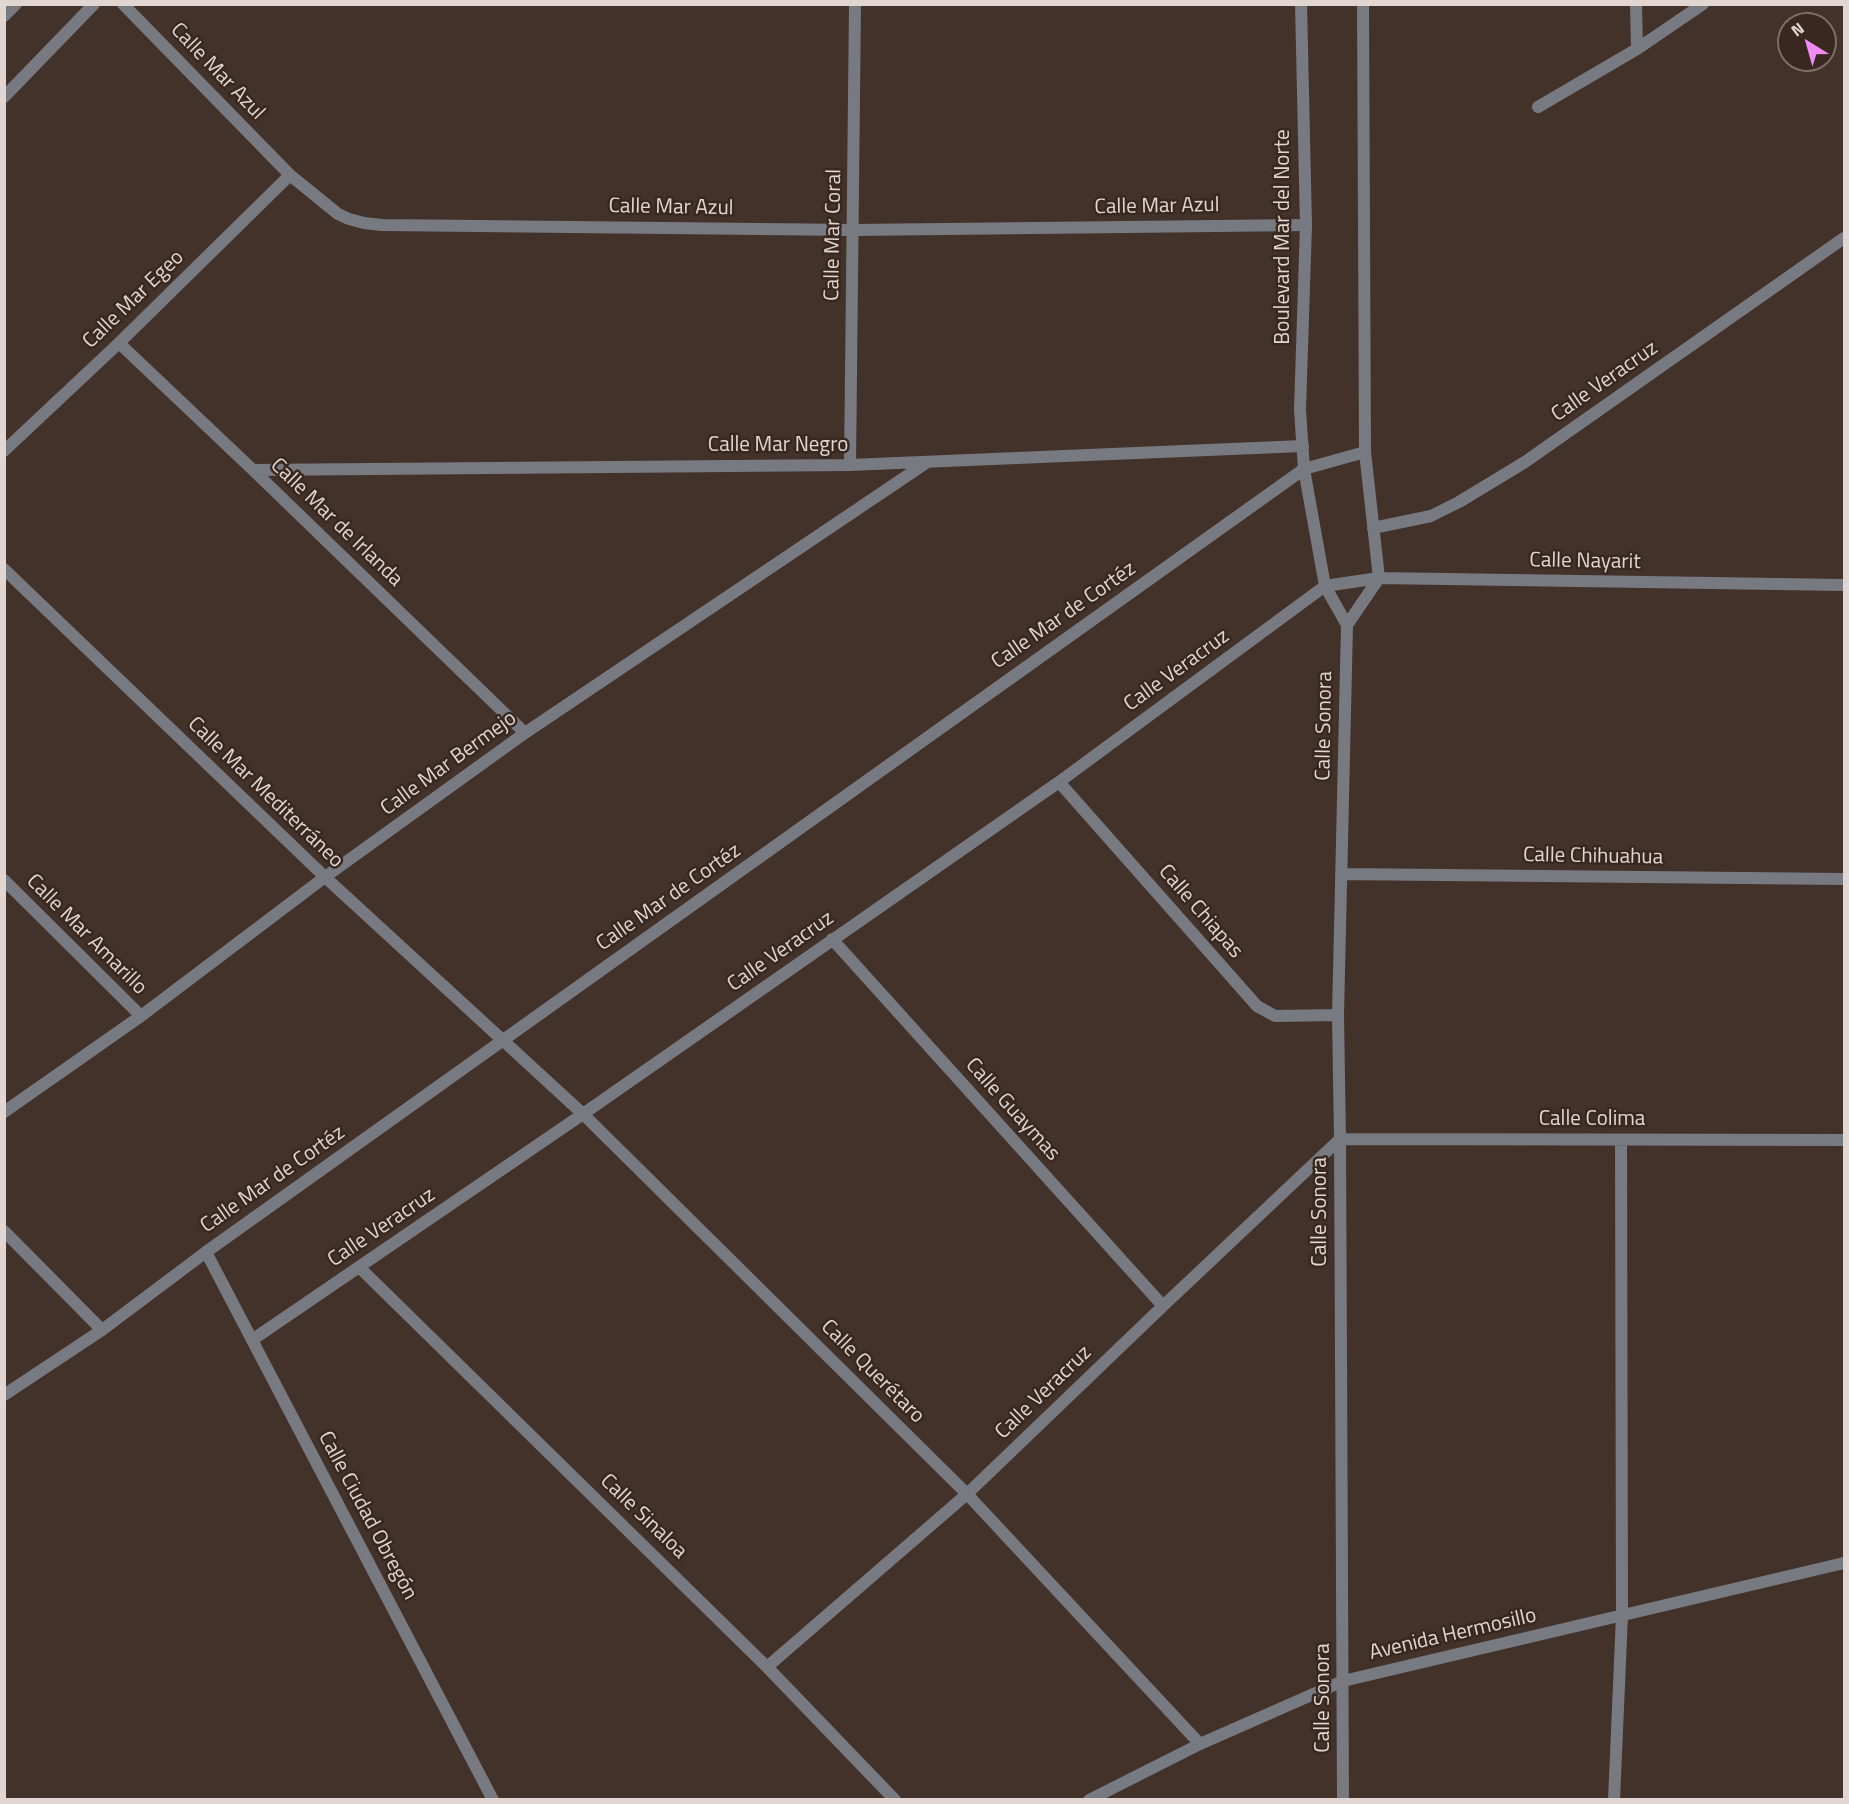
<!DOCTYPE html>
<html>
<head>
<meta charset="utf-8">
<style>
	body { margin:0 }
	#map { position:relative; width:1849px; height:1804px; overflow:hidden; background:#43322a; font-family:"Titillium Web",sans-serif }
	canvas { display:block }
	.frame { position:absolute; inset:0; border:6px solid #e1d6d1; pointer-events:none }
	.north { position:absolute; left:1777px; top:12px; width:60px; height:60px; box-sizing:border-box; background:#392820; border:2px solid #7c6e67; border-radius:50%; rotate:323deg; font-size:16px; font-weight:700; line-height:24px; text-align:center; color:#e1d6d1 }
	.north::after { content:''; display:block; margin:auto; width:21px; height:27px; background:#f08bf5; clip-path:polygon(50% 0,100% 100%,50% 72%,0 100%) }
</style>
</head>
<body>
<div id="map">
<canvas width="1849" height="1804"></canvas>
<div class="frame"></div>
<div class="north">N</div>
</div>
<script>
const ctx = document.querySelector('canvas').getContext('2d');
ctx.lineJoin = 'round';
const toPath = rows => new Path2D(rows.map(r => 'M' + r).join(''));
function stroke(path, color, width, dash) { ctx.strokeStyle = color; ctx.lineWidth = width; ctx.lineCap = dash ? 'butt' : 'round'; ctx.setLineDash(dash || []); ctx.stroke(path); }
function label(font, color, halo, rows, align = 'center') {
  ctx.font = font + ' "Titillium Web",sans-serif'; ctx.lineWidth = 5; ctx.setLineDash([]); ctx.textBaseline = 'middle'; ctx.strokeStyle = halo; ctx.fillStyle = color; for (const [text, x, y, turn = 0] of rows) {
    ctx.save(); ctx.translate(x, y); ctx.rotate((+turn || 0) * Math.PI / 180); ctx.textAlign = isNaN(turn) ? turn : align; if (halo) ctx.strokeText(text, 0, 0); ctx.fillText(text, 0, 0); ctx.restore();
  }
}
stroke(toPath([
	[123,4,290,175,338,214,349,219,364,223,382,225,854,230,1306,225],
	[1636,4,1637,49],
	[1538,107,1637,49,1703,4],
	[119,343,253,470,525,733],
	[4,451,119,343,290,175],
	[850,465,855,4],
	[1304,469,1325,586,1347,625,1338,1015,1340,1139,1343,1800],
	[253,470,850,465,1303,446],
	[1373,528,1431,516,1459,502,1525,462,1844,238],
	[4,569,325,877,583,1114,967,1494,1200,1744],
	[1347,625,1379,578,1365,452],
	[1059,782,1257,1006,1275,1016,1338,1015],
	[1341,874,1844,879],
	[4,880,141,1016],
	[832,939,1163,1306],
	[4,1112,141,1016,325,877,525,733,926,463],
	[4,1231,102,1330],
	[206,1252,493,1800],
	[359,1267,767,1667,895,1800],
	[252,1340,583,1114,1059,782,1325,586,1379,578,1844,585],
	[767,1667,967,1494,1163,1306,1340,1139,1844,1140],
	[1089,1800,1200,1744,1343,1681,1844,1563],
	[1614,1800,1622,1615,1621,1140]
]), '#787a82', 12);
stroke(toPath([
	[1301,4,1306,225,1300,410,1304,469],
	[4,16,16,4],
	[4,97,94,4],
	[4,1395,102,1330,206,1252,1304,469,1365,452,1363,4]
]), '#787a82', 12);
label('21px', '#e1d6d1', '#392820', [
	["Calle Mar Azul",217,72,46],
	["Calle Mar Azul",1157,207,-1],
	["Calle Mar Azul",671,208,1],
	["Calle Mar Coral",834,235,-89],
	["Boulevard Mar del Norte",1284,237,-90],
	["Calle Mar Egeo",134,300,-44],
	["Calle Veracruz",1605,382,-35],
	["Calle Mar Negro",778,446],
	["Calle Mar de Irlanda",336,523,44],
	["Calle Nayarit",1585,562,1],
	["Calle Mar de Cortéz",1064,616,-35],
	["Calle Veracruz",1177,671,-36],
	["Calle Sonora",1325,726,-89],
	["Calle Mar Bermejo",449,764,-36],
	["Calle Mar Mediterráneo",265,793,44],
	["Calle Chihuahua",1593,857,1],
	["Calle Mar de Cortéz",669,898,-35],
	["Calle Chiapas",1200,912,49],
	["Calle Mar Amarillo",86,935,45],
	["Calle Veracruz",781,952,-35],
	["Calle Guaymas",1012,1110,48],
	["Calle Colima",1592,1120],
	["Calle Mar de Cortéz",273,1180,-35],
	["Calle Sonora",1321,1212,-90],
	["Calle Veracruz",382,1228,-34],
	["Calle Querétaro",872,1372,45],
	["Calle Veracruz",1044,1393,-44],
	["Calle Ciudad Obregón",367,1516,62],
	["Calle Sinaloa",643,1517,44],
	["Avenida Hermosillo",1453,1635,-13],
	["Calle Sonora",1324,1698,-90]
]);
</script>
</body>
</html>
